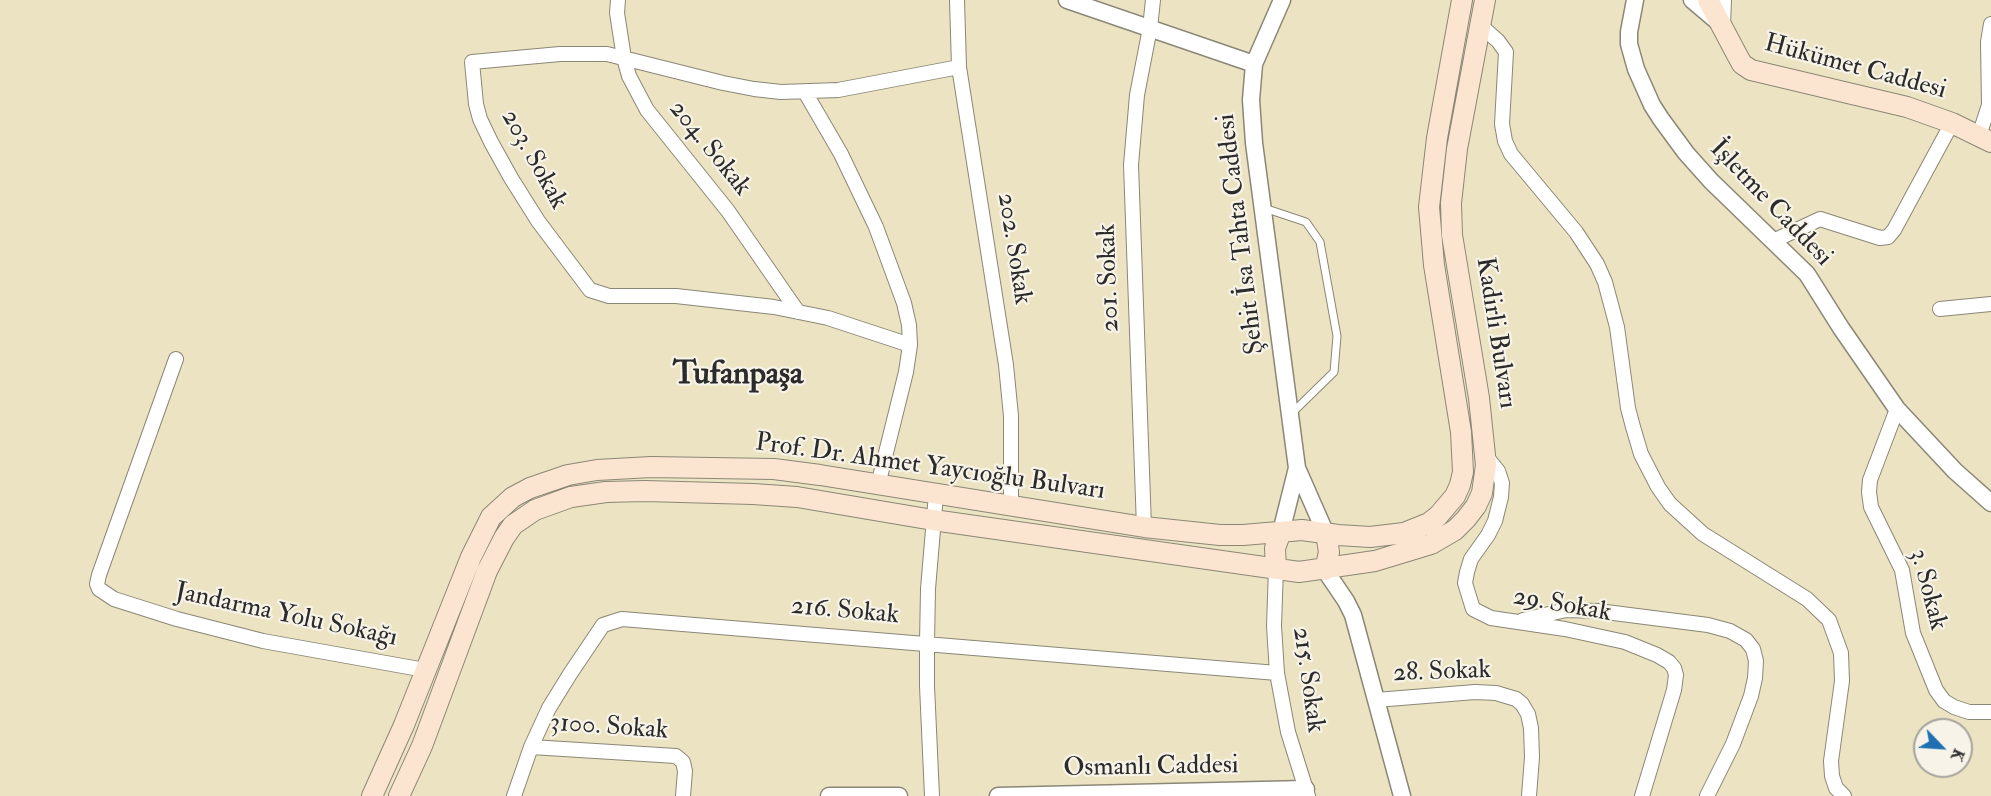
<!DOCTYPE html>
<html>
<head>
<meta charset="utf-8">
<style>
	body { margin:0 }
	#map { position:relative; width:1991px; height:796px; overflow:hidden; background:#ebe3c2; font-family:"IM FELL Double Pica",serif }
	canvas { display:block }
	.north { position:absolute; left:1913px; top:718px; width:60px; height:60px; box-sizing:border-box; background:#f7f3e8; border:2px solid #a5a39c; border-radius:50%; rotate:115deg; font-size:16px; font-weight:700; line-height:24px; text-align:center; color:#2b2b2b }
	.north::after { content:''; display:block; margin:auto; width:21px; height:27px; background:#1f6fb2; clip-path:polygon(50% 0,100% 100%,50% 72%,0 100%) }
</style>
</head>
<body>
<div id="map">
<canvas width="1991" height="796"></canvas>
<div class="north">K</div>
</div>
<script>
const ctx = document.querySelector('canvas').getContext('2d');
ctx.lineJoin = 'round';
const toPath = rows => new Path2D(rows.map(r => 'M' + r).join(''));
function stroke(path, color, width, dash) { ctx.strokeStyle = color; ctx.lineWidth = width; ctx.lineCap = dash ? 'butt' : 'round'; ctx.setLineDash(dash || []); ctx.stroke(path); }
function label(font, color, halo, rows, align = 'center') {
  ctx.font = font + ' "IM FELL Double Pica",serif'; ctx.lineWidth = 4.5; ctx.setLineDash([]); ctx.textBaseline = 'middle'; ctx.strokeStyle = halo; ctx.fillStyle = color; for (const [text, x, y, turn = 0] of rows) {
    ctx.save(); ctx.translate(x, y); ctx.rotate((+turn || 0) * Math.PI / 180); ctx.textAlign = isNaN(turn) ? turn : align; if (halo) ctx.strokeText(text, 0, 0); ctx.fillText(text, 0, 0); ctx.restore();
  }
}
const service = toPath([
	[1264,208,1306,222,1320,242,1337,336,1334,372,1292,413]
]);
const minor = toPath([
	[618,0,617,13,624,58,629,76,647,110,728,211,798,312],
	[957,0,959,67,1006,365,1011,416,1011,507],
	[1480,25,1498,41,1506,52,1502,124,1505,141,1511,154,1576,232,1597,264,1605,282,1617,327,1628,408,1633,427,1641,454,1658,487,1670,504,1703,534,1807,599,1829,620,1841,653,1842,681,1831,761,1832,776,1836,788,1844,796],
	[1723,26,1724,0],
	[805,92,841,154,876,227,904,303,909,325,910,345,906,372,878,485],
	[1979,136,1989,105,1988,42,1991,24],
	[1773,241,1820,219,1880,238,1888,237,1894,230,1952,123],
	[1940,309,1991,304],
	[910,345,828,318,774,307,676,296,609,296,590,290,538,221,511,178,491,142,480,119,476,104,472,62,560,54,607,54,723,83,754,89,781,92,838,90,959,67],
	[176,359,99,575,97,584,99,589,114,599,177,619,263,641,425,670],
	[1897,409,1870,480,1869,492,1871,507,1902,570,1913,633,1936,690,1944,701,1954,707,1969,712,1991,712],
	[1485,455,1498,471,1502,483,1501,497,1495,521,1488,535,1471,559,1467,572,1465,583,1473,609,1491,618,1565,629,1625,642,1657,655,1669,662,1674,668,1676,675,1674,690,1642,796],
	[1144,527,1131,165,1137,95,1150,28,1153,0],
	[1276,568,1274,626,1277,673,1288,732,1308,796],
	[1523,620,1566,610,1598,611,1708,625,1730,631,1746,640,1753,649,1756,661,1755,678,1751,696,1733,744,1707,796],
	[1376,700,1475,692,1496,693,1516,699,1522,704,1528,714,1531,728,1532,757,1529,796],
	[531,747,676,756,683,762,685,771,683,796],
	[514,796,531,747,549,708,570,674,603,625,622,619,1277,673],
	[932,796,927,686,927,643,928,589,936,494]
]);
const tertiary = toPath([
	[1067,0,1254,64],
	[1282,0,1254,64,1251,100,1254,143,1297,468,1326,534],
	[1635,0,1629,32,1629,44,1636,69,1652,105,1661,119,1686,153,1711,181,1807,274,1841,328,1897,409,1955,471,1991,503],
	[1692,0,1718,22],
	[1281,532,1297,468],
	[1325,570,1346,601,1353,615,1402,796],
	[829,796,899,796],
	[998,796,1306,789]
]);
const secondary = toPath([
	[1708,0,1736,53,1742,64,1751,70,1907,107,1952,123,1991,142],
	[1276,568,1275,548,1281,532],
	[1325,570,1329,552,1326,534],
	[372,796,404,725,471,557,491,517,513,497,530,488,568,475,597,470,651,467,774,469,820,475,1144,527,1220,535,1243,535,1302,530,1338,535,1370,537,1404,533,1429,523,1438,516,1455,496,1460,485,1463,472,1461,432,1434,265,1429,207,1437,138,1462,0],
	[399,796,422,746,487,571,504,538,513,525,535,510,571,497,606,492,645,491,753,494,797,497,933,520,1299,572,1375,561,1431,544,1455,530,1466,519,1476,506,1482,493,1486,465,1479,398,1452,235,1451,203,1457,149,1485,0]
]);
stroke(service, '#8b8776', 9);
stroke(minor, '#8b8776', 16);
stroke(tertiary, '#8b8776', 19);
stroke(secondary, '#8b8776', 22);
stroke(service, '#fff', 7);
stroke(minor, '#fff', 14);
stroke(tertiary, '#fff', 16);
stroke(secondary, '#fce5d0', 20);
label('26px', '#2b2b2b', '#f7f3e8', [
	["Hükümet Caddesi",1855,68,15],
	["204. Sokak",709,149,51],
	["203. Sokak",533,160,61],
	["İşletme Caddesi",1770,204,46],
	["Şehit İsa Tahta Caddesi",1242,234,-97],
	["202. Sokak",1013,249,81],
	["201. Sokak",1110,278,-92],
	["Kadirli Bulvarı",1495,333,81],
	["Prof. Dr. Ahmet Yaycıoğlu Bulvarı",930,468,8],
	["3. Sokak",1927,590,75],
	["29. Sokak",1562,606,10],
	["216. Sokak",845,612,5],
	["Jandarma Yolu Sokağı",286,616,12],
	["28. Sokak",1442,673,-2],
	["215. Sokak",1307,680,82],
	["3100. Sokak",609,728,4],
	["Osmanlı Caddesi",1151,768,-1]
]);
label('bold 32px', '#2b2b2b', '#f7f3e8', [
	["Tufanpaşa",738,376]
]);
</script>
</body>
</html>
